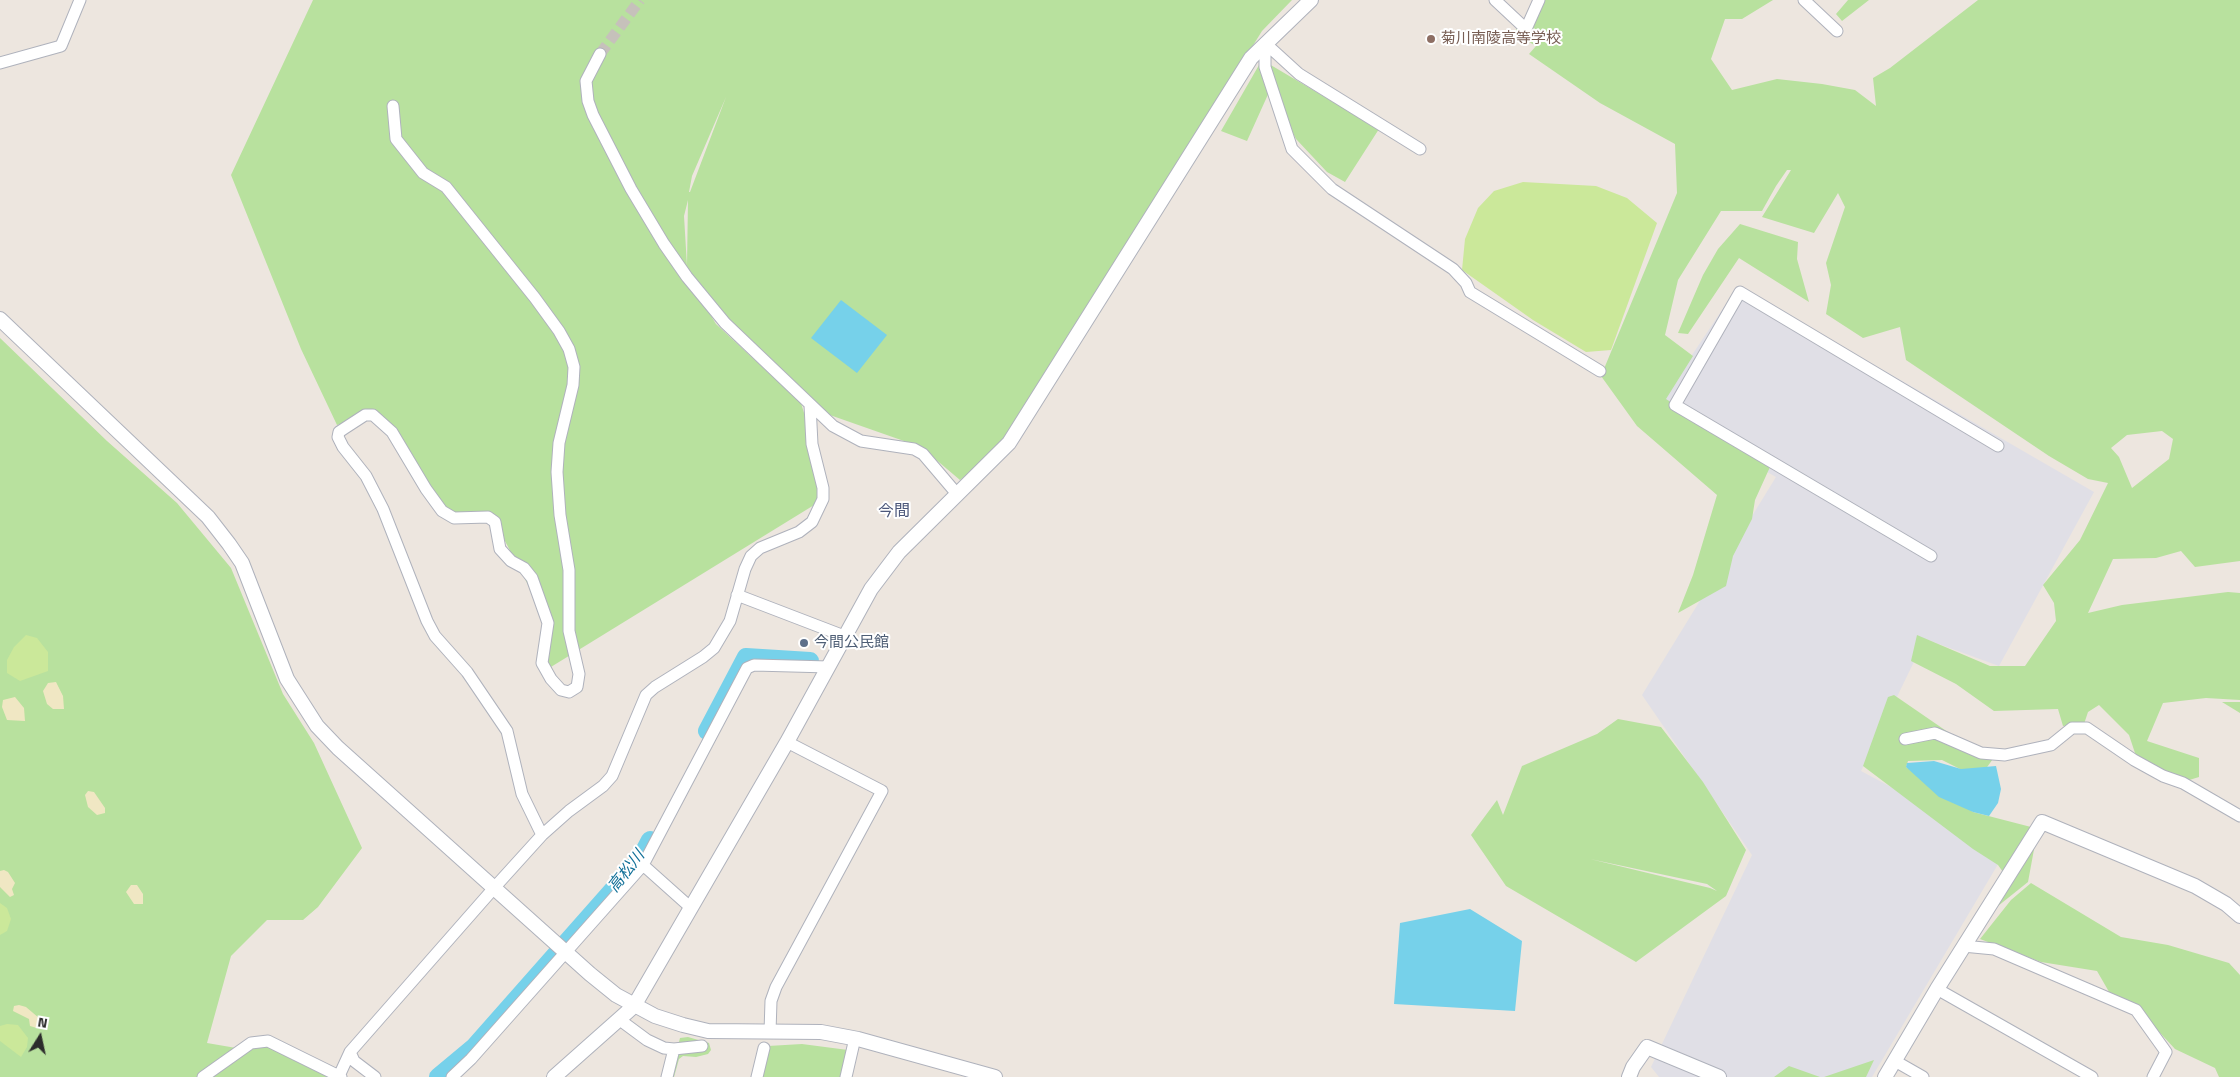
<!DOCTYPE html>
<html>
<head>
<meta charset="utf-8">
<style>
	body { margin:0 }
	#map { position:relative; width:2240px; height:1077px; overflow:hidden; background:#ede6df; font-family:"Titillium Web",sans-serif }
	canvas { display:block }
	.north { position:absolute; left:15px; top:1012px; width:50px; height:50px; -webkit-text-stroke:4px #fff; paint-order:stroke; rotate:10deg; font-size:14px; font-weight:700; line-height:20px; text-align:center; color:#2c2c2c }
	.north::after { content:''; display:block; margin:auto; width:18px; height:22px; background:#2c2c2c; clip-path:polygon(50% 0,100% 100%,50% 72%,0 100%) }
</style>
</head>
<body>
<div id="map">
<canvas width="2240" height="1077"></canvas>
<div class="north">N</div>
</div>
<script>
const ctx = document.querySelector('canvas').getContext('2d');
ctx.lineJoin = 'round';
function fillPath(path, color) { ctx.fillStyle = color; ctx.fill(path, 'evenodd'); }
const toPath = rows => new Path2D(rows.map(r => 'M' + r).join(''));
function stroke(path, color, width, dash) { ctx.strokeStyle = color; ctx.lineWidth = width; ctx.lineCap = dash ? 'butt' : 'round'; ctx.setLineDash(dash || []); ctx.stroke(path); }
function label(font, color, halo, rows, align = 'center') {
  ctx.font = font + ' "Titillium Web","Noto Sans JP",sans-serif'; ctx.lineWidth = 4; ctx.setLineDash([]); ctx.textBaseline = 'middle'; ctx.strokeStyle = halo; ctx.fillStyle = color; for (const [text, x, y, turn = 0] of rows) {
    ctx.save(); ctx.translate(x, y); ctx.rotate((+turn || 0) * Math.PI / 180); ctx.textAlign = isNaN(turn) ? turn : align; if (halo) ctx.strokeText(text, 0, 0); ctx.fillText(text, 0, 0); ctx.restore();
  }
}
fillPath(toPath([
	[1738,286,2094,492,1999,666,1925,639,1861,771,2007,849,1872,1077,1659,1077,1651,1067,1752,855,1642,695,1776,477,1656,409]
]), '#e0dfe6');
fillPath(toPath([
	[313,0,1292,0,1262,31,1003,446,960,480,921,447,827,414,689,280,716,324,801,403,812,439,819,502,546,670,548,623,495,522,454,518,373,415,337,425,301,349,231,175],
	[726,97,690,192,689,192,692,176],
	[688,200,687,265,687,266,684,216],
	[1540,0,1773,0,1742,19,1725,19,1711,59,1732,90,1777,79,1822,84,1855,90,1876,106,1873,78,1890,68,1978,0,2240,0,2240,561,2195,567,2181,551,2156,558,2113,559,2088,613,2122,605,2228,592,2240,593,2240,700,2206,698,2163,703,2147,741,2199,758,2199,777,2186,781,2136,756,2129,735,2099,705,2088,712,2084,724,2063,726,2058,709,1994,711,1956,684,1911,661,1917,635,1990,666,2025,666,2056,621,2054,603,2043,585,2080,540,2108,483,2088,479,2049,456,1906,360,1900,327,1863,338,1826,314,1831,285,1826,263,1845,207,1838,193,1814,233,1762,217,1791,170,1787,170,1776,186,1762,211,1721,211,1678,280,1665,335,1693,356,1666,399,1770,467,1755,500,1752,519,1733,556,1726,586,1678,613,1693,575,1717,495,1637,426,1601,376,1677,193,1675,144,1600,103,1529,54,1536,46,1515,34,1518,24,1527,27],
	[2162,431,2173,439,2169,459,2132,488,2119,457,2111,448,2127,435],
	[1848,0,1869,0,1842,21,1836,14],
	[1269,64,1379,129,1345,182,1327,172,1296,139,1270,90,1247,141,1221,131,1259,65,1265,67],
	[1740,224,1798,242,1797,259,1809,302,1739,258,1688,334,1678,333,1703,275,1718,249],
	[0,338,107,441,177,503,231,568,283,694,314,743,362,848,318,907,303,920,267,920,231,956,207,1043,242,1049,263,1045,279,1051,330,1077,0,1077],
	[1894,695,1974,750,1995,756,1985,770,1976,777,1942,760,1908,761,1906,767,1973,812,2031,827,2003,872,1998,865,1973,849,1863,766,1888,697],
	[2222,702,2240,702,2240,713],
	[1618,719,1661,727,1703,782,1746,850,1726,896,1636,962,1506,886,1471,835,1497,800,1503,815,1522,766,1597,734],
	[1590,859,1707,884,1717,891,1710,888],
	[2035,844,2028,882,1993,910],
	[2031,883,2121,937,2168,945,2229,963,2240,975,2240,1077,2219,1077,2215,1068,2175,1049,2137,1008,2112,997,2097,971,2041,962,1980,939,2011,900],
	[688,1037,709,1043,711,1050,708,1054,696,1057,683,1056,679,1059,674,1077,670,1076,680,1038],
	[802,1044,848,1050,842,1077,761,1077,768,1046],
	[1874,1060,1866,1077,1824,1077],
	[1789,1066,1820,1077,1774,1077]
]), '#b8e19e');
fillPath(toPath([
	[56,682,63,696,64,709,53,709,47,704,43,691,48,683],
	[15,697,24,708,25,721,7,720,2,707,3,700],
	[88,791,94,792,105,808,105,813,97,815,88,807,85,795],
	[4,870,8,872,15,883,12,889,14,895,10,897,0,887,0,871],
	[131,885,137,885,143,894,143,904,134,904,126,892],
	[19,1005,26,1007,39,1018,40,1023,37,1028,30,1026,29,1019,13,1011,14,1006]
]), '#f0e7c3');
fillPath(toPath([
	[1523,182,1596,186,1627,198,1657,223,1611,350,1586,352,1533,320,1462,270,1465,239,1478,208,1494,191],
	[26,635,37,638,48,652,48,671,20,681,7,673,7,660,14,647],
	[0,903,7,908,11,919,7,931,0,935],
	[7,1024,18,1025,28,1038,27,1047,21,1057,0,1041,0,1026]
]), '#cbe89a');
fillPath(toPath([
	[841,300,887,335,857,373,811,338],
	[1934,761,1961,769,1996,766,2001,789,1998,803,1989,816,1973,812,1939,797,1906,767,1907,763],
	[1470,909,1522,941,1515,1011,1394,1004,1400,923]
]), '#76d1ea');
stroke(toPath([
	[707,731,746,657,810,661],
	[438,1077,474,1047,640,859,650,840]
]), '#76d1ea', 18);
stroke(toPath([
	[600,54,640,0]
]), '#c6c1bb', 11, [11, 5.5]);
const minor = toPath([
	[1495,0,1526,29,1539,0],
	[1804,0,1837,31],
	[1265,43,1265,67,1292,149,1332,189,1453,269,1466,283,1470,292,1600,371],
	[1265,43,1299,74,1420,149],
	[600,54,586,81,588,101,593,115,631,189,664,244,687,277,725,323,833,426,861,441,914,449,923,454,957,494],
	[0,63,61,46,80,0],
	[393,106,396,139,423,173,446,187,535,298,559,331,569,349,574,367,573,385,559,443,557,472,560,515,569,570,569,631,579,674,577,687,569,692,561,690,551,679,542,663,548,623,532,578,524,568,511,561,500,549,495,522,488,517,454,518,442,511,426,489,392,432,373,415,365,415,345,428,339,432,338,437,343,447,366,476,383,509,427,621,435,636,467,672,507,731,522,794,542,835],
	[1931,556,1675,405,1740,292,1998,446],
	[737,595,844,636],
	[1905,739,1935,733,1981,753,2005,755,2051,745,2072,728,2087,728,2134,760,2163,776,2183,783,2240,816],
	[643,865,690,907],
	[1963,946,1994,949,2136,1010,2166,1052,2153,1077],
	[1937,989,2092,1077],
	[620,1020,647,1040,664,1048,674,1049,667,1077],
	[770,1032,771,1001,776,987,882,791,787,742],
	[674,1049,702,1046],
	[350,1052,354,1061,375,1077],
	[1895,1061,1923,1077],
	[339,1076,350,1052,494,888,542,835,569,811,603,786,612,776,646,695,655,687,703,657,714,648,730,621,745,569,751,556,760,548,799,532,812,522,823,499,823,488,812,444,810,405],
	[203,1077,251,1043,268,1041,341,1077],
	[452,1077,471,1059,643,865,747,668,754,665,829,667],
	[757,1077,764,1048],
	[846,1077,855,1038]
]);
const tertiary = toPath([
	[0,319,208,517,229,544,242,563,287,679,317,726,338,748,590,974,616,995,655,1016,683,1025,708,1031,821,1032,858,1039,995,1077],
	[554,1077,634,1006,787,742,871,589,899,552,1009,443,1251,58,1311,0],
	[1629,1077,1633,1067,1647,1047,1719,1077],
	[1885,1077,1937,989,2042,822,2195,886,2226,904,2240,916]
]);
stroke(minor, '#afb2bc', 13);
stroke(tertiary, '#afb2bc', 16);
stroke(minor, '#fff', 11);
stroke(tertiary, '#fff', 14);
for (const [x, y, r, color] of [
	[1431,39,5,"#8d6e63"],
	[804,643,5,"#5c6f8a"]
]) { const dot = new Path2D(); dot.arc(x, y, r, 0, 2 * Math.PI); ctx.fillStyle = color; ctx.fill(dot); stroke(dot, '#fff', 2); }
label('15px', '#785e54', '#fff', [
	["菊川南陵高等学校",1441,39]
], 'left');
label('15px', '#4e5e75', '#fff', [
	["今間公民館",814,643]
], 'left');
label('16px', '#4d587b', '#fff', [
	["今間",894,512]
]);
label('italic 16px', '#137199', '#fff', [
	["高松川",627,872,-52]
]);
</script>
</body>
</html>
